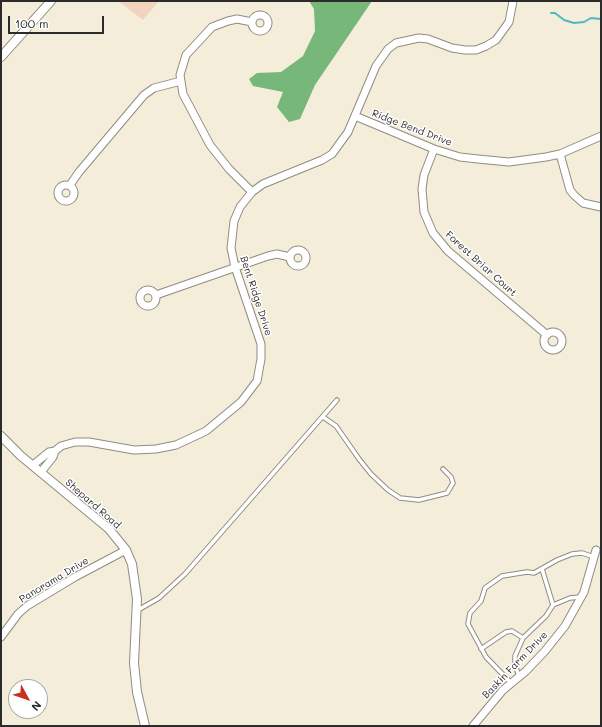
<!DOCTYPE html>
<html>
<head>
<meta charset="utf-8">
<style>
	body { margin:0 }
	#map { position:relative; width:602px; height:727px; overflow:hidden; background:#f4edda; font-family:Mali,sans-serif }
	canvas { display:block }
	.frame { position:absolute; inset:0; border:2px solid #2b2b2b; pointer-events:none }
	.north { position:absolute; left:8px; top:679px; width:40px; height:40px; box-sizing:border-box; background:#fff; border:1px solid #aaa; border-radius:50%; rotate:130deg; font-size:11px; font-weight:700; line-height:16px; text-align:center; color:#2b2b2b }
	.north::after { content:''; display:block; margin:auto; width:14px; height:18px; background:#c8321e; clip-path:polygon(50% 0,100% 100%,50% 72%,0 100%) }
	.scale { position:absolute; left:8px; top:16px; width:96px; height:18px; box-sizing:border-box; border:2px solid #2b2b2b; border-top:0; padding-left:5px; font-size:12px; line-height:14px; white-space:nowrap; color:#2b2b2b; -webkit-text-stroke:3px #fff; paint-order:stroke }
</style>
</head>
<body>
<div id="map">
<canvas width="602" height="727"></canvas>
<div class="frame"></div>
<div class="north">N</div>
<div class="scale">100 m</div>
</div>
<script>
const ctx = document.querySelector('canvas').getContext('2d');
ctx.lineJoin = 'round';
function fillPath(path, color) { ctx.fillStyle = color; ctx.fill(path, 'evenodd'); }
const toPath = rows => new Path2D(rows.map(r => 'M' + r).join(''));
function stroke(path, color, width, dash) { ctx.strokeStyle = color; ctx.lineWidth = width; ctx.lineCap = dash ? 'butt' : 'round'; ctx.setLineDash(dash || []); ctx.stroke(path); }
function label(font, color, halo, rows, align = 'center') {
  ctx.font = font + ' Mali,sans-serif'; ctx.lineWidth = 3; ctx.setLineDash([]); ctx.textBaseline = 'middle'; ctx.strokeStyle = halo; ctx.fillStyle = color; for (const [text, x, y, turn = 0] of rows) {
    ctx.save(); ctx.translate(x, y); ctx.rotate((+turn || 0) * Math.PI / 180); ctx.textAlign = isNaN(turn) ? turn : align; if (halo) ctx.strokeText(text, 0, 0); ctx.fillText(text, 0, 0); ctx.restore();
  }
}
fillPath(toPath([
	[118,1,159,1,143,20]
]), '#f2d4be');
fillPath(toPath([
	[309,1,372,1,315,85,300,119,289,122,277,107,283,92,253,86,249,79,257,73,281,72,303,56,315,31,314,9]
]), '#77b87a');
stroke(toPath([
	[551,13,555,13,564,20,574,23,584,22,591,18,601,19]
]), '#4cbac4', 2);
const service = toPath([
	[323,417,336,426,359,459,371,474,388,490,400,498,419,500,447,493,453,483,451,477,443,469],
	[542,569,553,605],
	[138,610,159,598,185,574,337,400],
	[481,649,506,632,512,631,523,638],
	[519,676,515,665,515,656,523,638,546,616,553,605,570,598,580,597],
	[511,683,486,657,468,624,470,613,481,601,485,588,502,576,527,572,534,573,557,560,572,554,582,553,594,557]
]);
const minor = toPath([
	'252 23a8 8 0 1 1 16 0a8 8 0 1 1-16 0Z',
	[252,22,237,19,228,21,212,27,186,55,180,75,183,94,210,145,229,169,252,192],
	[355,116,434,149,460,157,478,159,509,162,546,157,560,154,601,136],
	[434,149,424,175,422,189,424,212,433,233,448,251,547,335],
	[560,154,570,190,574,195,583,203,601,207],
	'58 193a8 8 0 1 1 16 0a8 8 0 1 1-16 0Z',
	[70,185,79,172,144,95,154,88,181,81],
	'290 258a8 8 0 1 1 16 0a8 8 0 1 1-16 0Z',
	'140 298a8 8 0 1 1 16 0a8 8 0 1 1-16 0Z',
	[156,295,268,256,277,254,290,257],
	'544 341a9 9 0 1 1 18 0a9 9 0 1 1-18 0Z',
	[33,465,49,452,55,451,61,446,75,442,89,442,134,450,156,449,176,445,206,431,241,402,257,381,261,359,261,344,235,267,231,248,234,221,240,207,252,192,263,184,322,160,332,154,348,132,376,66,388,49,396,43,419,38,428,39,452,48,465,50,476,50,486,46,496,40,509,22,513,1],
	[41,472,53,457,55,451],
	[1,637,18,614,27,606,75,577,126,550],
	[473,726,503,690,526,671,545,651,565,626,584,592,596,550]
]);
const tertiary = toPath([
	[1,57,51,1],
	[1,436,21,456,109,529,126,550,132,564,137,599,134,663,137,692,145,726]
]);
stroke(service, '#908c82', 5.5);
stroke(minor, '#908c82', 9);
stroke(tertiary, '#908c82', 10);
stroke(service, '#fff', 3.5);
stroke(minor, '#fff', 7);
stroke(tertiary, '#fff', 8);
label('10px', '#2b2b2b', '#fff', [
	["Ridge Bend Drive",412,128,21],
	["Forest Briar Court",481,264,42],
	["Bent Ridge Drive",256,296,72],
	["Shepard Road",93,504,41],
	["Panorama Drive",54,580,-31],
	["Baskin Farm Drive",515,665,-46]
]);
</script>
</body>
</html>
